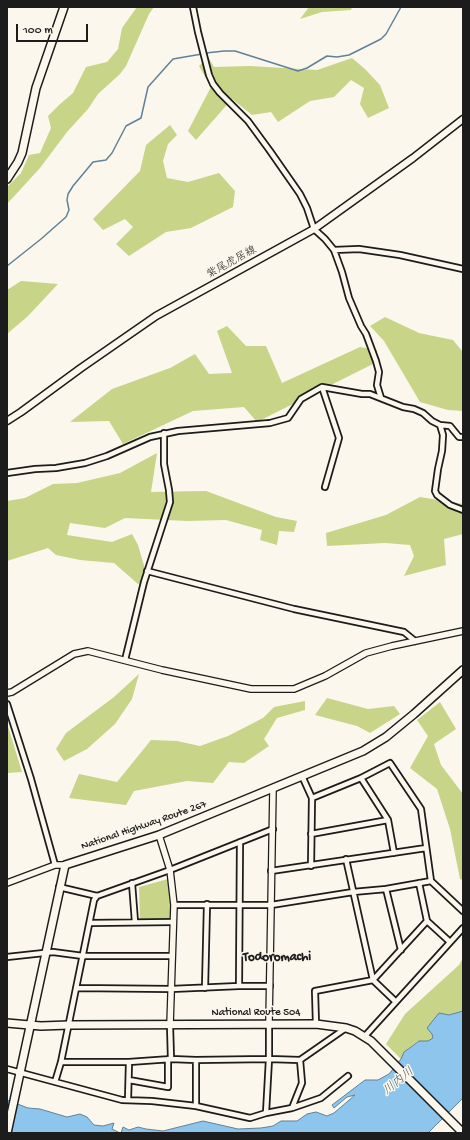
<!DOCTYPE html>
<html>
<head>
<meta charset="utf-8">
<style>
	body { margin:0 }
	#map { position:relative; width:470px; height:1140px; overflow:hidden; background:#fbf7ec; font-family:"Gochi Hand",sans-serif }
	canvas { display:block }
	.frame { position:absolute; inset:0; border:8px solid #1c1c1c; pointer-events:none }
	.scale { position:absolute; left:16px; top:24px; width:72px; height:18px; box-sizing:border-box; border:2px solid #1c1c1c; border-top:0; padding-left:5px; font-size:12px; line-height:14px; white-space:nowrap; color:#1c1c1c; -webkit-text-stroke:3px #fbf7ec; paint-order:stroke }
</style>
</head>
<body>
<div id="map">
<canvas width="470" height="1140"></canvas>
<div class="frame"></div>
<div class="scale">100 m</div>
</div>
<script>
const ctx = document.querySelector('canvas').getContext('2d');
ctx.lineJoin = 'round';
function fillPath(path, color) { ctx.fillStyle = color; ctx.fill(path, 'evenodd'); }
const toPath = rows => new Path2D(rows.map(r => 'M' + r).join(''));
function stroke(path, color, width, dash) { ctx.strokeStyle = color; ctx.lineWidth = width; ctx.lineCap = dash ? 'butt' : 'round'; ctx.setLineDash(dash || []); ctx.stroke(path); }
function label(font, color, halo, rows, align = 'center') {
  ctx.font = font + ' "Gochi Hand","Klee One",sans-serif'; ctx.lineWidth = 3; ctx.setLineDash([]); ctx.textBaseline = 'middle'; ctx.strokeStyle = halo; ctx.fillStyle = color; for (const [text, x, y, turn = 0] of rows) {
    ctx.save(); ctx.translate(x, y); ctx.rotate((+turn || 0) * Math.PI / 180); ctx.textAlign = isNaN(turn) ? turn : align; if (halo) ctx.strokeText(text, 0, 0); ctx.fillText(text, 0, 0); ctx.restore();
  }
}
fillPath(toPath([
	[137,7,154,7,149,14,126,66,120,74,98,94,88,109,67,132,40,168,7,204,7,187,21,173,29,155,40,153,51,128,48,116,59,105,73,93,86,67,107,62,118,49,122,28],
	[309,7,352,7,351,10,322,12,300,19],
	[208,57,214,67,250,66,317,70,352,58,365,69,380,85,389,108,368,118,360,104,364,88,351,80,334,97,310,101,278,122,271,112,252,115,232,99,196,140,188,131,211,87,199,66],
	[170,125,177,135,168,144,163,161,167,178,188,182,219,173,235,191,233,207,191,228,166,232,129,256,116,244,133,227,125,219,103,230,93,219,140,171,146,145],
	[21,281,58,284,28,316,7,334,7,290],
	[385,317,419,333,453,340,463,352,463,411,448,410,420,402,384,341,370,326],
	[227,326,246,346,266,346,282,383,360,347,377,350,377,362,257,422,244,407,193,411,123,444,109,421,70,422,112,389,170,368,195,354,209,374,232,373,217,331],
	[157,453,151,492,206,491,276,517,297,521,294,532,279,531,277,545,260,540,262,530,226,520,187,521,125,518,105,528,70,523,67,535,112,542,132,534,138,545,145,569,150,579,138,584,114,563,80,560,56,555,48,548,7,561,7,501,25,498,53,484,77,483,120,473],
	[420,497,463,504,463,534,444,539,446,565,404,576,414,556,410,545,385,543,327,546,326,533,386,515],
	[139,674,132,699,115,724,87,749,64,761,56,749,66,733,114,697],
	[327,698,368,709,394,706,400,714,370,733,357,726,315,715],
	[305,701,305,710,277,718,264,739,269,746,244,763,229,762,213,783,187,781,134,791,126,805,69,798,79,774,117,782,151,740,177,741,200,746,228,736,263,718,274,707],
	[440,702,456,729,434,744,441,765,463,794,463,880,460,879,450,829,437,789,410,768,428,736,417,720],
	[7,723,22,772,7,773],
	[168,879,171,906,170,919,140,920,139,887],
	[463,958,463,1011,449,1015,439,1014,434,1021,432,1034,433,1038,428,1041,418,1041,404,1052,401,1059,386,1044,405,1014,459,965]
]), '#c8d488');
const water = toPath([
	[463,1011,463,1098,428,1133,121,1133,123,1127,129,1130,138,1127,146,1129,163,1131,203,1121,238,1129,261,1128,273,1126,281,1121,297,1121,307,1114,316,1112,327,1116,334,1113,355,1095,347,1097,334,1108,332,1105,365,1080,378,1080,389,1074,401,1059,404,1052,411,1047,419,1041,428,1041,433,1038,432,1034,427,1028,439,1013,449,1015,463,1011],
	[7,1100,28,1108,40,1109,67,1117,80,1114,87,1117,94,1125,103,1126,114,1123,112,1129,120,1133,7,1133,7,1100]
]);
fillPath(water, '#8dc5ec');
stroke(water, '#608199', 1);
stroke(toPath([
	[206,53,224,51,235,51,298,71,307,68,327,56,337,57,349,55,381,39,386,34,401,7],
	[7,266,41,239,66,217,69,210,67,200,68,194,73,186,93,162,106,160,112,153,126,126,141,118,148,87,173,59,202,54]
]), '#608199', 1.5);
const minor = toPath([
	[193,7,198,32,209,75,213,84,220,93,248,121,270,151,300,194,307,208,314,229,325,239,334,250,342,272,349,298,361,326,366,334,376,361,379,372,377,385,381,398],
	[334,250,359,249,400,255,463,269],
	[322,387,339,438,325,487],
	[440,425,450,426,459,437,463,437],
	[7,473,35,469,56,468,85,463,107,456,150,437,178,431,270,423,288,418,301,399,322,387,362,394,370,394,403,407,414,409,423,413,432,421,440,425,443,435,442,451,438,469,435,491,437,495,450,505,463,510],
	[147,571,294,609,404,632,415,641],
	[125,660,144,582,170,502,169,490,164,464,164,433],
	[7,704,31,779,55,865],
	[302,776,312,798,311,866],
	[361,778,388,820,394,853],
	[312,798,361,778,390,763,421,809,431,881,463,911],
	[311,834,388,820],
	[346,859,373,980,396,1002],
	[271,871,426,848],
	[132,883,135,922],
	[419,883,427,921,450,942],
	[59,887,97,896,170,870,273,829],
	[386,889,401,950],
	[174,905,271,905,353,892,386,889,431,881],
	[90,923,173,922],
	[7,957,53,952,83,956,172,956],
	[239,986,240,842],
	[76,988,171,989,239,986,270,986],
	[205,988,207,904],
	[316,1024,315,991,373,980,427,921],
	[170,1025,171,1059],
	[365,1036,463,928],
	[61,1062,129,1062,171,1059,196,1060,269,1059,300,1060,346,1028],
	[7,1069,122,1100,152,1101,196,1106,250,1118,266,1113,269,1059,269,1023],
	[129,1080,168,1087,168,1059],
	[55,1082,61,1062,94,900,97,896],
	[128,1100,129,1062],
	[196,1106,196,1060],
	[292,1108,321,1098,348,1076],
	[266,1113,292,1108,302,1083,300,1060]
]);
const tertiary = toPath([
	[7,693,12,692,74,654,88,651,162,670,251,689,294,689,325,676,366,653,392,646,463,631],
	[159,835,170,870,174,905,170,1025],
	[7,883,55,865,65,865],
	[269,1023,273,789]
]);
const secondary = toPath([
	[7,421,21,412,81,368,156,316,314,229,413,158,463,119]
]);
const trunk = toPath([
	[7,179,18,162,22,153,36,88,64,7],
	[7,1023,41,1026,69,1025,316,1024,346,1028,355,1031,371,1041,463,1133],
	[7,1133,65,865,159,835,363,751,386,737,414,714,463,670]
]);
stroke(minor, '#1c1c1c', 8);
stroke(tertiary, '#1c1c1c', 8);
stroke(secondary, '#1c1c1c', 9);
stroke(trunk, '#1c1c1c', 10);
stroke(minor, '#fbf7ec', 4.5);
stroke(tertiary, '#fbf7ec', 5.5);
stroke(secondary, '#fbf7ec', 6);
stroke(trunk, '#fbf7ec', 7);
label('11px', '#1c1c1c', '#fbf7ec', [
	["紫尾虎居線",232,263,-29],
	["National Highway Route 267",144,826,-19],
	["National Route 504",256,1013]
]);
label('italic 12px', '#445765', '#fbf7ec', [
	["川内川",399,1082,-39]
]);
label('bold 13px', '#1c1c1c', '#fbf7ec', [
	["Todoromachi",277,958]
]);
</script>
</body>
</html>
